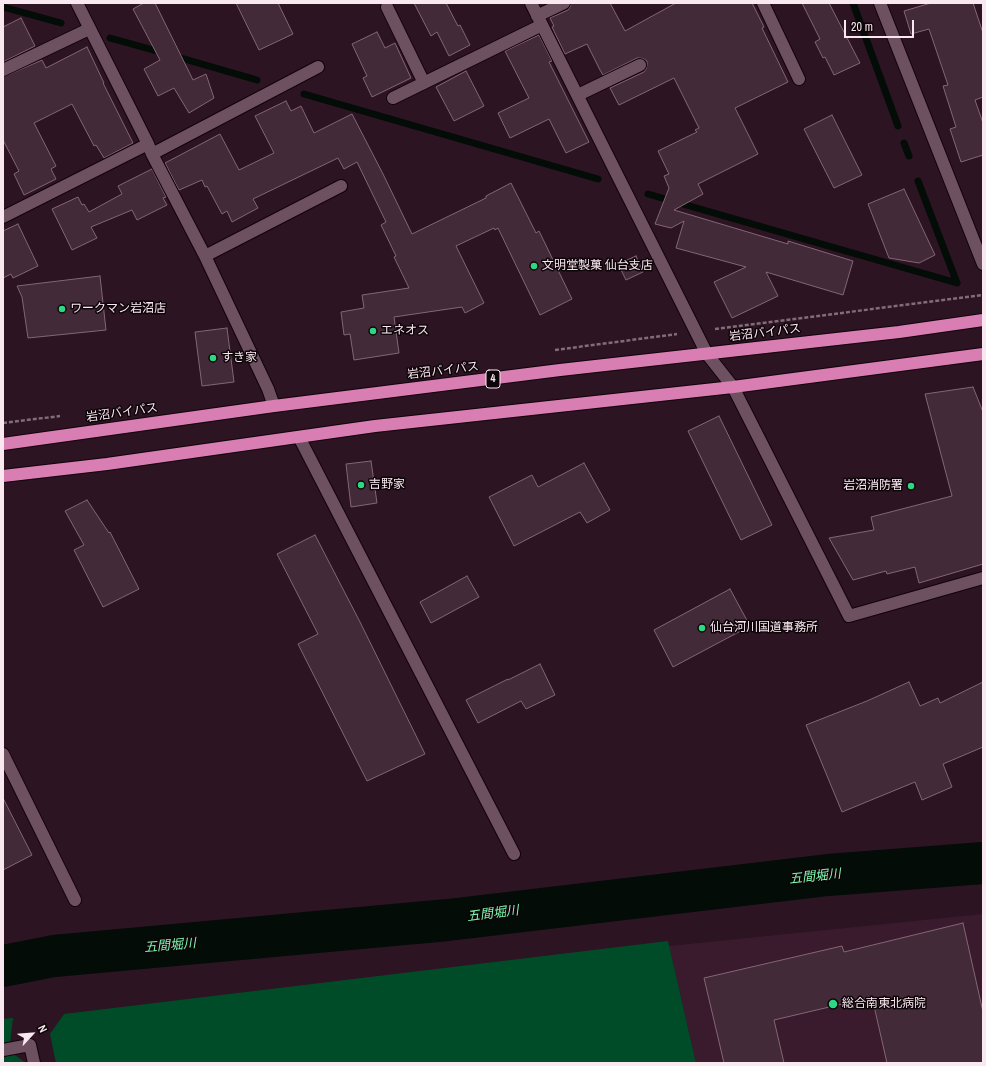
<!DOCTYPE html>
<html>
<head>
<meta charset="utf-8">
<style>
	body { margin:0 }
	#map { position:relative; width:986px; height:1066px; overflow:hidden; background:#2c1422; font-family:"Archivo Narrow",sans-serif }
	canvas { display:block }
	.frame { position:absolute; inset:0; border:4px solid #fae8f1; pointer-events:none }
	.north { position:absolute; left:12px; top:1014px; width:40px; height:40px; -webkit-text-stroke:3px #0e0509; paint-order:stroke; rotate:64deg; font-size:11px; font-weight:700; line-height:16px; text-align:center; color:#fae8f1 }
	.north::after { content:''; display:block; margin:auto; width:14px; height:18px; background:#fae8f1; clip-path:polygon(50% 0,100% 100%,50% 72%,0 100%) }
	.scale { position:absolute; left:844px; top:20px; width:70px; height:18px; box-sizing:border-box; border:2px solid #fae8f1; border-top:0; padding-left:5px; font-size:12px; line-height:14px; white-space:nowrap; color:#fae8f1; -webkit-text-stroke:3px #0e0509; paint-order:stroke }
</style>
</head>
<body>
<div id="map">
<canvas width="986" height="1066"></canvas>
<div class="frame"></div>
<div class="north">N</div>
<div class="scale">20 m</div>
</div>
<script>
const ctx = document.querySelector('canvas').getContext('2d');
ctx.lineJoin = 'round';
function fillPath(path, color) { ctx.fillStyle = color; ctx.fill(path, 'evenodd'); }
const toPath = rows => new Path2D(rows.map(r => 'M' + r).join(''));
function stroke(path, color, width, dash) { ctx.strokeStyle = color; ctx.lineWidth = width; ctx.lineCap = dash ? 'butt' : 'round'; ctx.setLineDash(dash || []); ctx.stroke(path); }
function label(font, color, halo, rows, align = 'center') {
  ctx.font = font + ' "Archivo Narrow","Noto Sans JP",sans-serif'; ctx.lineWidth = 3; ctx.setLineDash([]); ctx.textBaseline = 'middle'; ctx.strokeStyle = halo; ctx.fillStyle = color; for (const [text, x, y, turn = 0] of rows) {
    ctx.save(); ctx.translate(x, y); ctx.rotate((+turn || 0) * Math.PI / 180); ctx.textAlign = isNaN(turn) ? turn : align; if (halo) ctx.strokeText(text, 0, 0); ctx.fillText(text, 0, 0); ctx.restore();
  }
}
fillPath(toPath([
	[983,914,983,1063,696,1063,669,946]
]), '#391b2d');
fillPath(toPath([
	[668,941,696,1063,56,1063,50,1034,64,1014],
	[13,1018,9,1051,26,1063,3,1063,3,1019]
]), '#004c29');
stroke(toPath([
	[853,3,898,126],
	[3,7,61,23],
	[110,38,164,53],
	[174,56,257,80],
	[304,94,598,179],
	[904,143,909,156],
	[918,181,957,283],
	[648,194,957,283]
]), '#030c06', 7);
stroke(toPath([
	[3,966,54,956,448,920,828,875,983,863]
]), '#030c06', 42);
const building = toPath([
	[144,3,155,3,193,80,206,74,214,98,189,113,174,88,158,96,144,69,160,60,133,9,144,3],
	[236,3,278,3,293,34,259,50,236,3],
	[414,3,446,3,458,26,460,25,470,45,449,56,437,32,431,36,414,3],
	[571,3,610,3,625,31,676,3,752,3,764,27,762,28,788,82,735,108,758,154,698,184,703,194,674,210,788,244,788,241,853,261,843,295,766,272,778,296,732,318,714,282,746,267,676,248,684,221,671,228,655,224,669,188,664,176,669,174,658,151,697,132,695,130,699,128,674,78,619,105,610,88,644,72,646,69,647,65,647,61,644,59,640,58,637,58,603,75,600,70,587,44,565,54,552,27,554,26,550,18,568,10,570,7,571,3],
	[802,3,829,3,860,63,834,75,825,57,823,58,815,42,820,39,802,3],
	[931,3,973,3,983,33,983,97,975,100,983,123,983,155,961,162,950,129,956,127,943,86,948,85,929,29,911,34,904,11,931,3],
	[21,18,35,46,3,62,3,27,21,18],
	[377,32,385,48,395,43,411,78,372,97,363,78,367,76,352,44,377,32],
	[539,35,552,61,549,62,589,142,566,153,549,119,510,138,498,113,529,98,505,51,539,35],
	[87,47,104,83,103,83,133,143,104,158,96,145,94,146,72,104,34,123,56,166,51,169,56,179,24,195,14,174,19,171,3,140,3,77,42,60,46,68,87,47],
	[466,71,484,106,454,121,436,87,466,71],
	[286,101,291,111,301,106,314,133,352,114,383,174,412,234,486,198,486,196,511,183,536,233,539,231,572,299,540,315,498,228,495,230,494,228,456,246,484,303,465,313,462,307,394,317,399,353,354,360,350,334,344,335,341,312,364,308,362,295,409,288,394,257,396,256,381,225,386,222,357,162,344,169,338,158,253,199,258,208,232,222,227,211,222,214,207,186,205,187,202,180,179,190,165,163,220,134,239,170,274,153,255,116,286,101],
	[832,115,862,175,834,188,804,129,832,115],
	[152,169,166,197,163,198,167,205,137,220,132,210,91,227,97,238,72,250,52,209,78,197,82,205,84,204,89,212,122,194,118,186,152,169],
	[904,189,935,255,919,263,889,258,868,204,904,189],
	[18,224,38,266,13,278,11,274,3,278,3,231,18,224],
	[636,256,643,272,626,280,618,264,636,256],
	[100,276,106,330,28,338,22,297,17,286,100,276],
	[227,328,234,382,202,386,195,332,227,328],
	[973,387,983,412,983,564,919,583,915,567,887,574,886,571,853,580,829,538,874,530,871,517,952,496,925,394,973,387],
	[719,416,772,525,741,540,688,431,719,416],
	[371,461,377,503,351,507,346,464,371,461],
	[584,463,610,510,587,523,580,512,514,546,489,497,532,475,538,487,584,463],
	[87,500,109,533,110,532,139,589,103,607,74,550,84,545,65,511,87,500],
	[315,535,360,622,425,754,367,781,298,644,318,634,277,554,315,535],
	[467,576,479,597,431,623,420,602,467,576],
	[730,589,750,626,673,667,654,630,730,589],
	[540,664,555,695,526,709,521,701,478,723,466,700,508,679,508,680,540,664],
	[909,682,920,706,938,698,940,703,983,682,983,747,943,764,952,787,922,800,915,782,842,812,806,725,867,701,909,682],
	[3,798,32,855,3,870,3,798],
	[963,923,983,1012,983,1063,887,1063,872,997,774,1020,784,1063,724,1063,704,978,842,946,844,952,963,923]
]);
fillPath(building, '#432a38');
stroke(building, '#846676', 1);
const lane = toPath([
	[3,1050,30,1045,34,1063]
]);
const street = toPath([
	[77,3,148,144,152,154,205,256,268,389,274,406],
	[531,3,707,354,733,387,849,616,983,578],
	[763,3,799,79],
	[880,3,983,264],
	[387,7,424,83],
	[537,16,564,3],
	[3,70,89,29],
	[578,95,640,65],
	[393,98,542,25],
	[152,154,318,67],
	[3,217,148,144],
	[205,256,341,186],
	[299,437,514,854],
	[3,754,75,900]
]);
const highway = toPath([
	[3,444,274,406,560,370,899,332,983,320],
	[3,476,107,464,375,426,733,387,983,354]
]);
stroke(lane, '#13020b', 14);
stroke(street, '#13020b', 14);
stroke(highway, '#13020b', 14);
stroke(toPath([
	[715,329,983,295],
	[555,350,677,334],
	[3,423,60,416]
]), '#816c78', 2.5, [4, 2]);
stroke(lane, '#6e5161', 12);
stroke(street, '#6e5161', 12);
stroke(highway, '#d87eb3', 12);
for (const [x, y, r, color] of [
	[534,266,4,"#2cd884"],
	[62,309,4,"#2cd884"],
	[373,331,4,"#2cd884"],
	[213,358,4,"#2cd884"],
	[361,485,4,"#2cd884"],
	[911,486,4,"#2cd884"],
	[702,628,4,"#2cd884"],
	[833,1004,5,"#2cd884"]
]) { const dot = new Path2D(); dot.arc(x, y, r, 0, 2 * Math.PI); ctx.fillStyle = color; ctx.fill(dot); stroke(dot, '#0e0509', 1.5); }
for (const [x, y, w] of [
	[493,379,14]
]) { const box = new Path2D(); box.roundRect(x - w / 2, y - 9, w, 18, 3); ctx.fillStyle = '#0e0509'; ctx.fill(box); stroke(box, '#fae8f1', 1); }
label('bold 11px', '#fae8f1', null, [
	["4",493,379]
]);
label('12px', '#fae8f1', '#0e0509', [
	["文明堂製菓 仙台支店",542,266],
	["ワークマン岩沼店",70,309],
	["エネオス",381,331],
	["すき家",221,358],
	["吉野家",369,485],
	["岩沼消防署",903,486,"right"],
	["仙台河川国道事務所",710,628],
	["総合南東北病院",842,1004]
], 'left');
label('12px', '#fae8f1', '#0e0509', [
	["岩沼バイパス",765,333,-7],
	["岩沼バイパス",443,371,-7],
	["岩沼バイパス",122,413,-8]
]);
label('italic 13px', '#7ef9af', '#0e0509', [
	["五間堀川",815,877,-6],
	["五間堀川",493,914,-7],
	["五間堀川",170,946,-5]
]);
</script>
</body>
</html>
